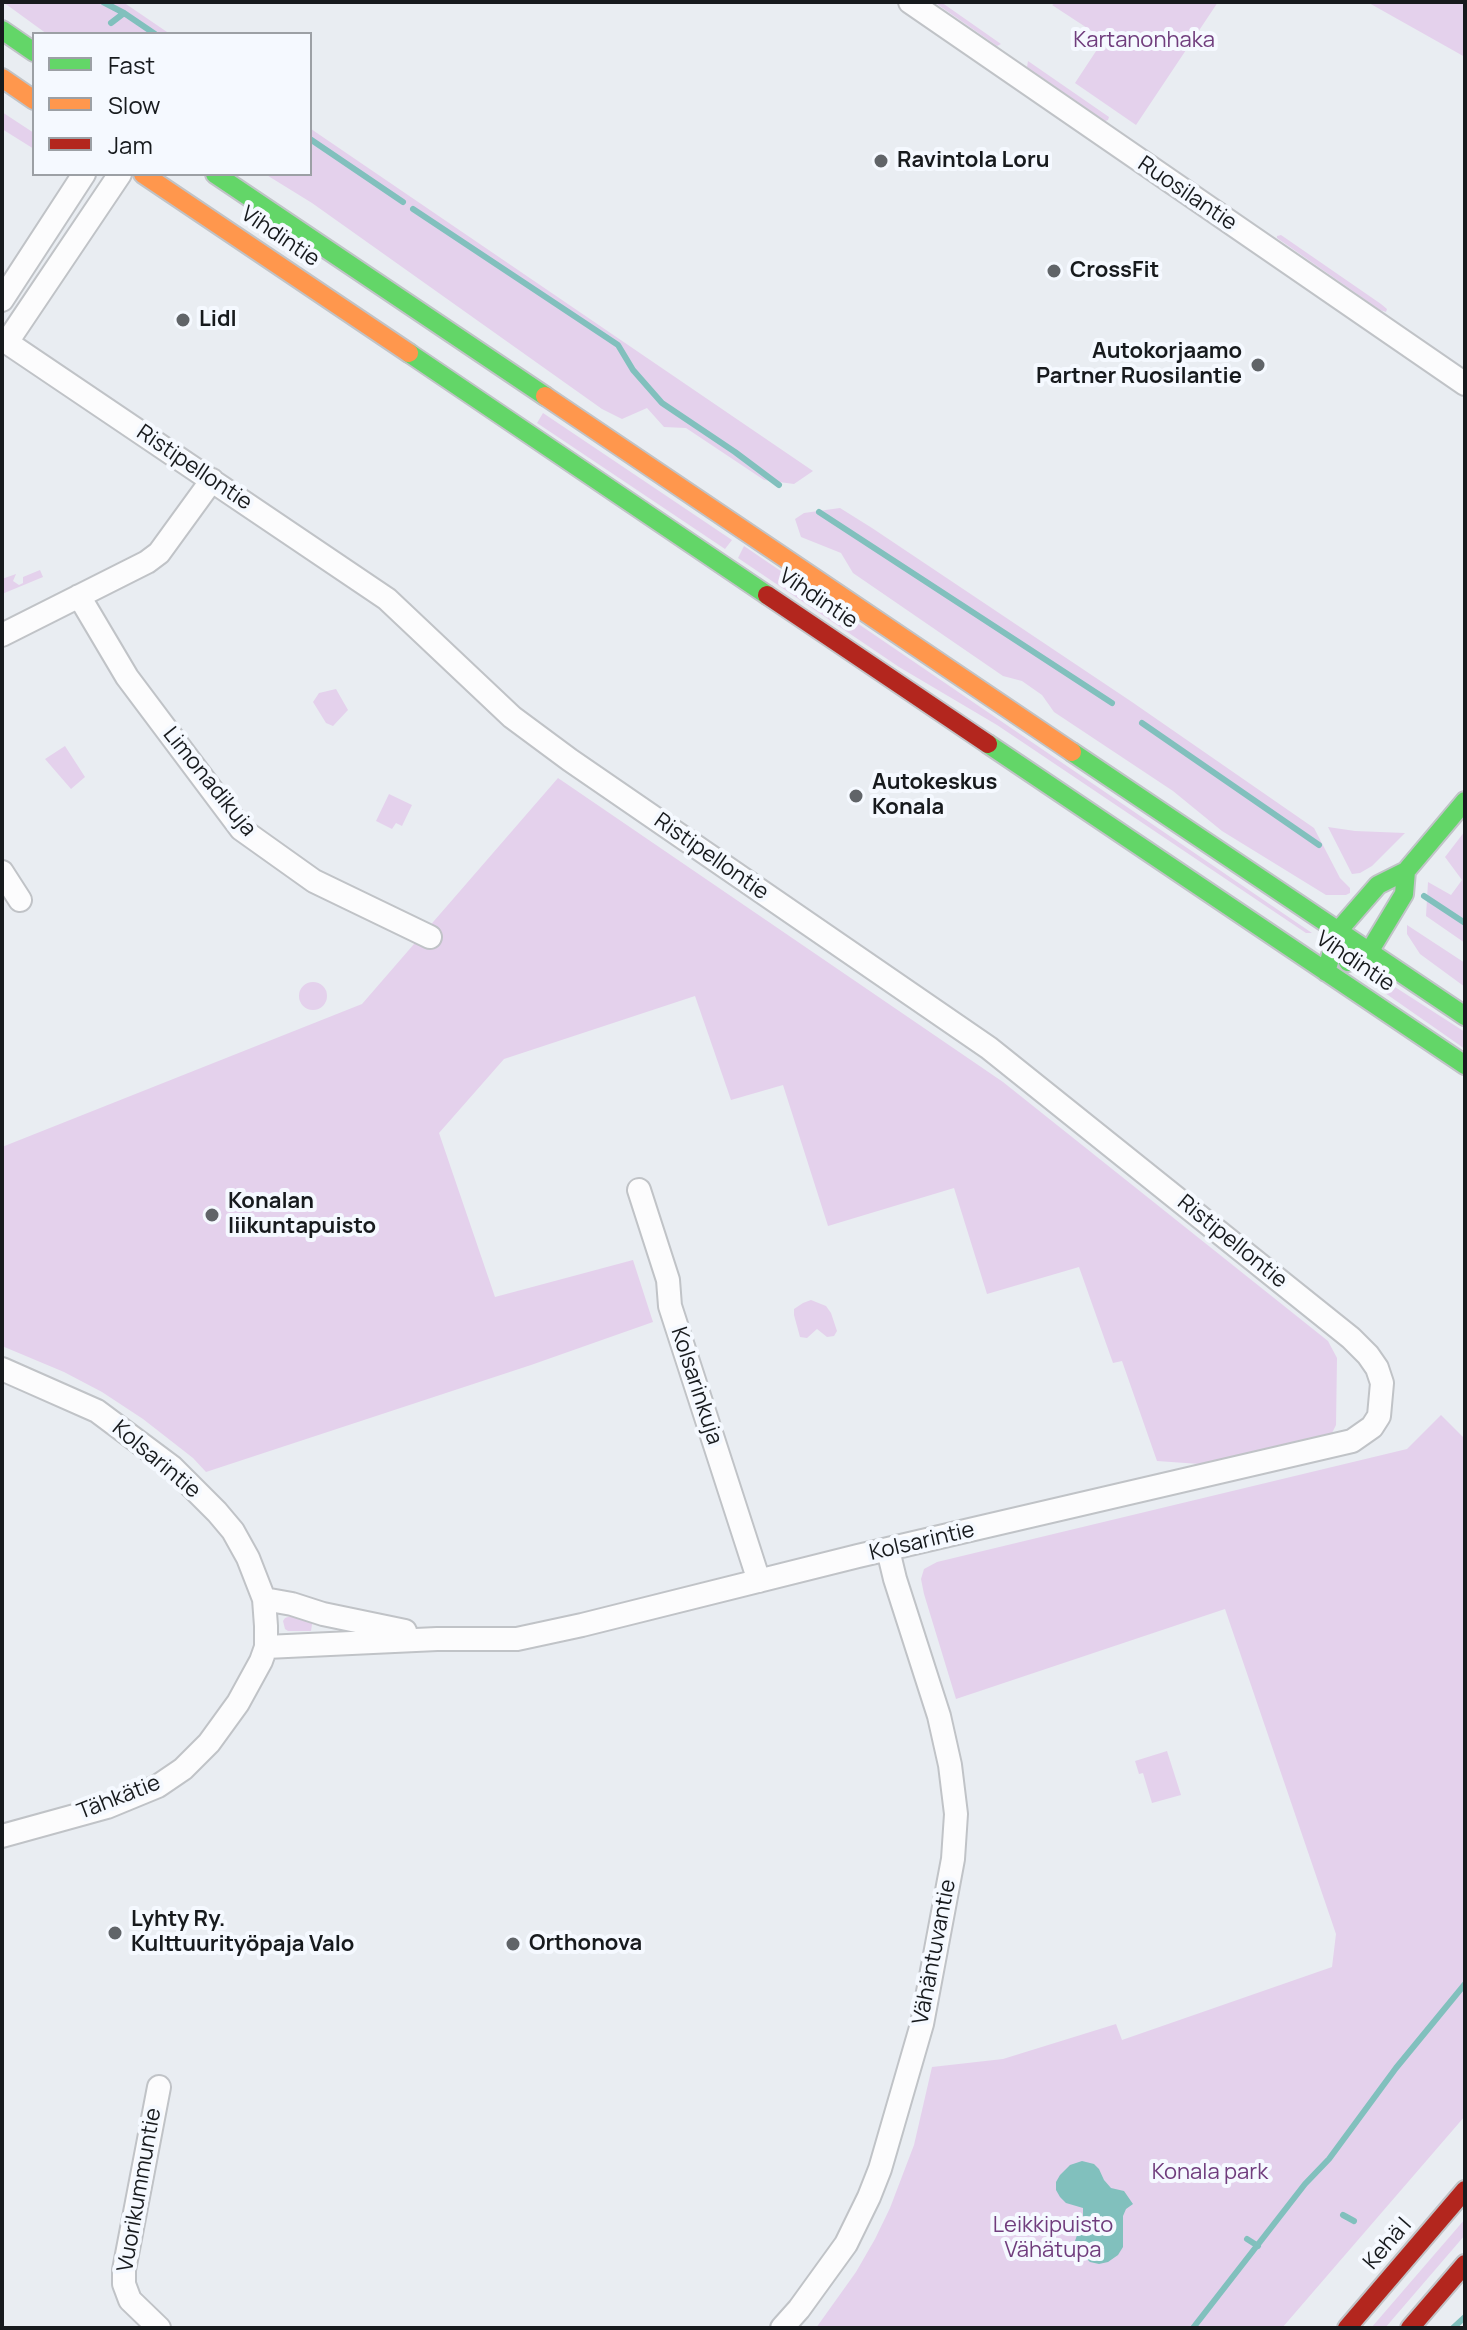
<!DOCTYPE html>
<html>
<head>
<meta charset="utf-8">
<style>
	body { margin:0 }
	#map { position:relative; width:1467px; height:2330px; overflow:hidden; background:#e9edf2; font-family:Manrope,sans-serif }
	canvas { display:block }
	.frame { position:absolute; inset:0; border:4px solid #171a1d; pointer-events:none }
	.legend { position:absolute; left:32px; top:32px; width:280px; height:144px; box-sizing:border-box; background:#f5f9ff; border:2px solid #9ca0a5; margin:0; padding:10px 14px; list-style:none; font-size:24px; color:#171a1d }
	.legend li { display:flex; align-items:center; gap:16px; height:40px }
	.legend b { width:40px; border:2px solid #9ca0a5 }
</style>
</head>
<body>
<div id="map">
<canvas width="1467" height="2330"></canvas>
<div class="frame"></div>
<ul class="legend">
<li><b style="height:10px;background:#63d668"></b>Fast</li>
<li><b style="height:10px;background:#ff974d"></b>Slow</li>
<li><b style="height:10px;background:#b3261e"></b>Jam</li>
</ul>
</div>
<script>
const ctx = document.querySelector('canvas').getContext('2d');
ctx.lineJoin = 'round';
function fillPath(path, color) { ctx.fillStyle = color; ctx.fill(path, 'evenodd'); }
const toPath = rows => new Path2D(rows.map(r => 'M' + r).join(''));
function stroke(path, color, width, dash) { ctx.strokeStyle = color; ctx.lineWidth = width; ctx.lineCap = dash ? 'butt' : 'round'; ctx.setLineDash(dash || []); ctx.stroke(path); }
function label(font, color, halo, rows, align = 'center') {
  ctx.font = font + ' Manrope,sans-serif'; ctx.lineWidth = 8; ctx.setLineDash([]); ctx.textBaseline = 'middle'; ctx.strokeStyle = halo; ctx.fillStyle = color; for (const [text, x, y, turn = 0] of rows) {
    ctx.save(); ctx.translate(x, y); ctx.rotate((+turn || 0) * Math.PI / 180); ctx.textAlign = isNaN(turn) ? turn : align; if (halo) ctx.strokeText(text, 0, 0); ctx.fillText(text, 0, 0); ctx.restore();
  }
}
fillPath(toPath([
	[3,2,123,2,170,34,47,34],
	[934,2,941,2,1001,44,997,46],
	[1057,2,1218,2,1136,125,1075,83,1104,39,1052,5],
	[1367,2,1465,2,1465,57,1369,3],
	[1028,61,1109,117,1108,120,1105,121,1027,67],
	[2,112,34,133,34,149,2,129],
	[310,128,314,131,813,471,794,484,764,480,686,428,664,427,647,408,622,419,602,409,312,203,265,174,310,174],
	[1281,235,1381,304,1387,309,1386,312,1380,310,1277,238,1277,236],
	[543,413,732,540,725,549,537,423],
	[840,508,872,528,1132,702,1314,828,1340,878,1350,888,1350,893,1346,895,1326,895,1222,831,1173,791,1054,712,1042,695,1022,681,1003,676,853,573,841,553,801,537,795,519,804,513],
	[744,546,1312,933,1306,933,997,725,899,667,738,558],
	[40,570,43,577,2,594,2,579,16,574,13,581,19,585,23,583,23,577],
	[336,689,348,710,333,726,326,723,313,702,319,693],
	[65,746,85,777,71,789,45,759],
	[558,778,1003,1082,1328,1341,1337,1358,1336,1425,1331,1435,1214,1465,1157,1461,1122,1361,1113,1363,1079,1267,987,1294,954,1188,828,1226,783,1085,731,1100,695,996,504,1059,439,1133,495,1297,633,1260,653,1322,531,1365,206,1472,193,1458,143,1419,102,1392,64,1372,2,1346,2,1147,362,1004],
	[389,794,412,805,402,826,396,823,392,829,376,821],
	[1328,827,1355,831,1405,833,1372,866,1360,873,1352,874],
	[1465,831,1463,837,1465,943,1426,916,1428,882,1451,895,1462,880,1445,857],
	[1407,925,1465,963,1465,987,1420,954,1407,934],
	[1370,971,1465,1032,1465,1049,1375,986],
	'299 996a14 14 0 1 1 28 0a14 14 0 1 1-28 0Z',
	[811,1300,826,1306,831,1313,837,1331,834,1336,827,1337,817,1329,807,1338,800,1337,794,1315,794,1309,803,1303],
	[1441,1415,1465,1439,1465,2116,1282,2328,816,2328,856,2272,875,2239,890,2208,914,2145,932,2067,1003,2059,1116,2024,1122,2040,1332,1967,1336,1934,1225,1609,956,1699,924,1594,921,1579,924,1569,937,1562,1407,1449],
	[294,1615,313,1618,311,1631,288,1631,285,1629,283,1621,285,1618],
	[1167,1751,1181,1795,1152,1803,1143,1773,1139,1774,1135,1761],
	[1465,2219,1465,2235,1385,2328,1371,2328]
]), '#e4d1ec');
fillPath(toPath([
	[1082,2161,1094,2164,1099,2169,1104,2180,1111,2188,1124,2191,1133,2204,1126,2209,1123,2216,1123,2247,1118,2255,1108,2262,1099,2264,1090,2262,1079,2251,1075,2241,1083,2218,1083,2208,1066,2203,1060,2197,1056,2190,1056,2182,1060,2175,1070,2165]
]), '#81c0bd');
stroke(toPath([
	[103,2,124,13,155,34],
	[111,23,124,13],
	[310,139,403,202],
	[413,209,618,345,633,370,662,403,735,452,779,485],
	[819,512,1112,703],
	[1142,723,1319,845],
	[1424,896,1465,923],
	[1343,2215,1354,2221],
	[1247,2239,1258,2246],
	[1193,2328,1305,2184,1329,2159,1396,2068,1465,1984],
	[1453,2328,1465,2317]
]), '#81c0bd', 6);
const street = toPath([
	[910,2,1465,384],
	[2,300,84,174],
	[2,339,387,599,512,717,570,760,989,1048,1351,1338,1368,1355,1377,1368,1382,1383,1379,1416,1372,1427,1352,1441,858,1556,582,1625,517,1639,437,1639,266,1647],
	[7,342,120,174],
	[79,596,127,677,241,829,314,881,430,937],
	[2,635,147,562,159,553,212,480],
	[2,872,20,900],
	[639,1190,668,1280,670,1306,759,1581],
	[2,1369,97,1411,172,1467,217,1512,233,1531,248,1558,264,1599,266,1626,266,1647,261,1661,238,1703,209,1743,183,1769,158,1786,107,1807,2,1836],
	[264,1599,292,1604,323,1614,405,1631],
	[159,2328,130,2300,124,2284,124,2270,159,2087],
	[782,2328,799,2309,846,2244,869,2197,880,2169,922,2024,953,1859,956,1814,950,1765,939,1716,895,1579,888,1550]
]);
const fast = toPath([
	[2,30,34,52],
	[215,174,545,396],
	[409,353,767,595],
	[988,744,1465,1065],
	[1072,752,1465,1016],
	[1348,962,1369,952,1404,894,1406,871],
	[1326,972,1338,931,1378,885,1406,871,1465,801]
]);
const slow = toPath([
	[2,78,34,100],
	[143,174,409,353],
	[545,396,1072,752]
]);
const jam = toPath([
	[767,595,988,744],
	[1347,2328,1465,2190],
	[1410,2328,1465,2264]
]);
stroke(street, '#c0c3c7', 26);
stroke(fast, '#c0c3c7', 22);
stroke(slow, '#c0c3c7', 22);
stroke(jam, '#c0c3c7', 22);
stroke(street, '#fcfcfd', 22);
stroke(fast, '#63d668', 18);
stroke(slow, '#ff974d', 18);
stroke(jam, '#b3261e', 18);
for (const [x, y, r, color] of [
	[881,161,8,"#606468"],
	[1054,271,8,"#606468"],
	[183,320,8,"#606468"],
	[1258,365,8,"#606468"],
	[856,796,8,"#606468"],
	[212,1215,8,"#606468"],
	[115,1933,8,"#606468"],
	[513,1944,8,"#606468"]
]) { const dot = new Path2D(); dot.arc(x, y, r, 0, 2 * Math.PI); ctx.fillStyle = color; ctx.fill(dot); stroke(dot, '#f5f9ff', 3); }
label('22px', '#703d7d', '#f5f9ff', [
	["Kartanonhaka",1144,41],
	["Konala park",1210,2173],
	["Leikkipuisto",1053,2226],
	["Vähätupa",1053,2251]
]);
label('bold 22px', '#171a1d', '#f5f9ff', [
	["Ravintola Loru",897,161],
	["CrossFit",1070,271],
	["Lidl",199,320],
	["Autokorjaamo",1242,352,"right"],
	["Partner Ruosilantie",1242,377,"right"],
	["Autokeskus",872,783],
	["Konala",872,808],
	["Konalan",228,1202],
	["liikuntapuisto",228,1227],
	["Lyhty Ry.",131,1920],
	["Kulttuurityöpaja Valo",131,1945],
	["Orthonova",529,1944]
], 'left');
label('22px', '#171a1d', '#f5f9ff', [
	["Ruosilantie",1187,194,34],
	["Vihdintie",280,237,34],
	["Ristipellontie",194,468,34],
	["Vihdintie",818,599,34],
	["Limonadikuja",209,782,51],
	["Ristipellontie",711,857,35],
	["Vihdintie",1355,962,34],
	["Ristipellontie",1232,1242,39],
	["Kolsarinkuja",696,1386,72],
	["Kolsarintie",156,1460,40],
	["Kolsarintie",922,1542,-13],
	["Tähkätie",119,1798,-21],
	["Vähäntuvantie",935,1952,-79],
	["Vuorikummuntie",140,2190,-80],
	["Kehä I",1388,2244,-49]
]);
</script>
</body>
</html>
